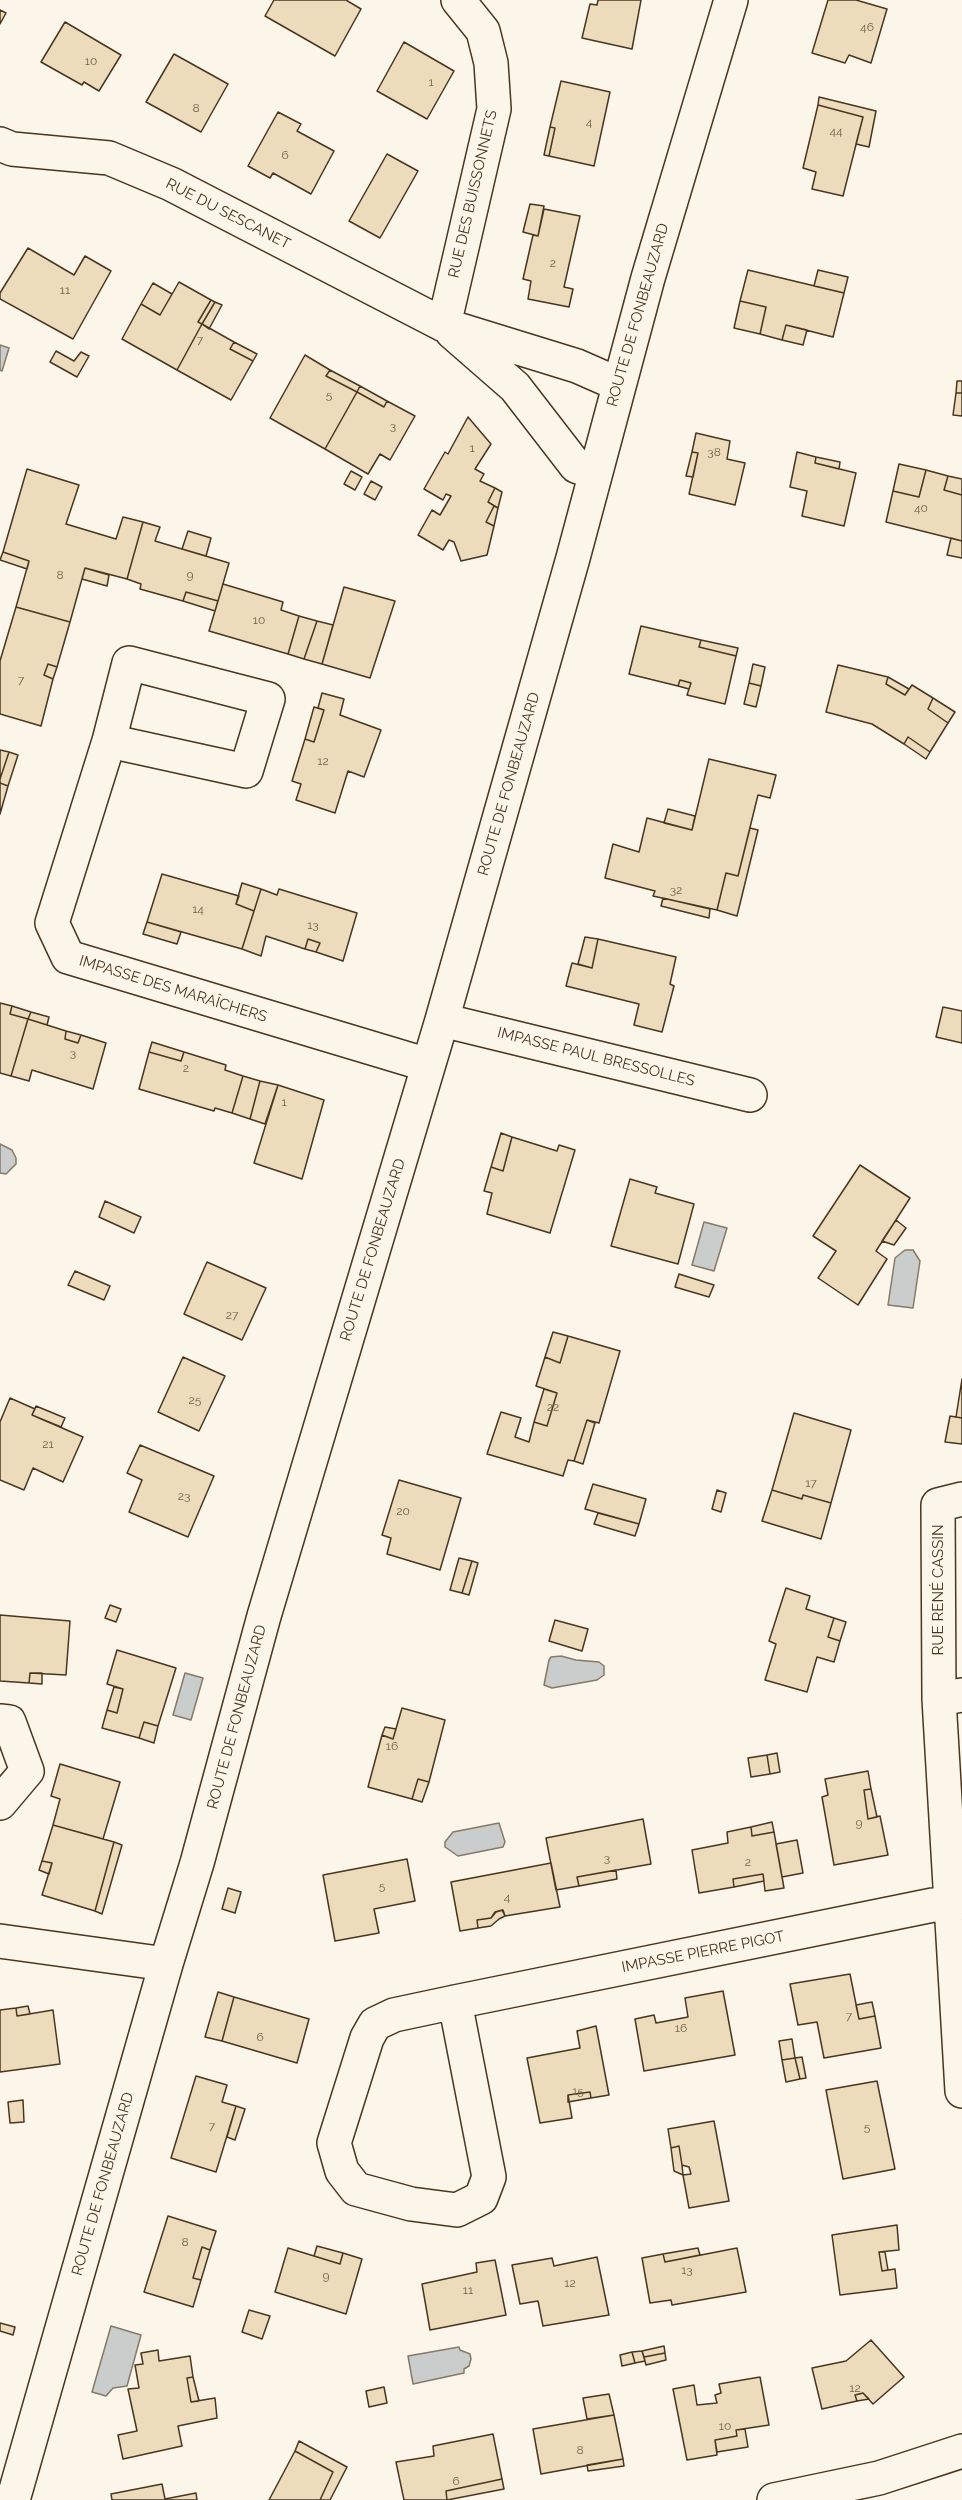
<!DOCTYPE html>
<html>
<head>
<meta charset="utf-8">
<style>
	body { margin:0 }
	canvas { display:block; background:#fbf6e9 }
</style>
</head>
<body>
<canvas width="962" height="2500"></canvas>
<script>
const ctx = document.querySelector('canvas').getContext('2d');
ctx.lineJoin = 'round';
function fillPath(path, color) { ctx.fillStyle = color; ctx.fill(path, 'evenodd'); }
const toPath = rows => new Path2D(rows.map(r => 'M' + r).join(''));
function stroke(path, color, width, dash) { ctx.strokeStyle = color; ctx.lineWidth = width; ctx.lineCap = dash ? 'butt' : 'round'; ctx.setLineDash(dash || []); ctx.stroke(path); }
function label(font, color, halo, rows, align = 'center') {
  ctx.font = font + ' Raleway,sans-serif'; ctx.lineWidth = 4.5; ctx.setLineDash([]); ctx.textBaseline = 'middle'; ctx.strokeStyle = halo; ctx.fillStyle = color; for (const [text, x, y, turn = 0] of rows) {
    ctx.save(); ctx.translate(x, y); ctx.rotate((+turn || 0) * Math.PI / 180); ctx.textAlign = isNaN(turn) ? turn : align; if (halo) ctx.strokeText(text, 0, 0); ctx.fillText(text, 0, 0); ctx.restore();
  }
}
const water = toPath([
	[0,345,9,348,2,371,0,370,0,345],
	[0,1144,12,1150,16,1158,16,1164,6,1174,0,1173,0,1144],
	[704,1222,727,1228,714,1271,692,1265,704,1222],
	[905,1250,913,1250,920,1261,913,1308,888,1305,895,1258,905,1250],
	[561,1656,576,1660,599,1662,604,1666,604,1675,597,1680,552,1688,544,1685,549,1660,551,1657,561,1656],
	[185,1673,203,1678,191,1720,173,1715,185,1673],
	[499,1823,505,1842,503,1847,458,1856,445,1847,445,1842,453,1832,499,1823],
	[111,2326,141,2335,127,2386,113,2388,106,2396,92,2392,111,2326],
	[459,2347,460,2350,470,2354,471,2359,469,2366,464,2369,464,2373,413,2384,408,2356,459,2347]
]);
fillPath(water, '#c9cecd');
stroke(water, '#887966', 1.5);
const building = toPath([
	[274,0,346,0,361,9,335,56,265,16,274,0],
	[598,0,641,0,632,49,582,38,590,4,597,5,598,0],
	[828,0,856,0,887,9,871,63,849,55,845,63,812,53,828,0],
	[0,10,6,13,0,24,0,10],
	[65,22,121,55,99,91,84,82,82,85,41,62,65,22],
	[404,42,454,71,427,119,377,91,404,42],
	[174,54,228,84,201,132,146,102,174,54],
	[561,81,610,92,594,166,549,156,555,128,550,127,561,81],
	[819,97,876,111,869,147,856,144,863,117,818,105,819,97],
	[818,105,863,117,843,196,812,189,816,172,803,168,818,105],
	[278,112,301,124,297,131,334,151,311,194,273,173,270,178,248,166,278,112],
	[550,127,555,128,549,156,544,155,550,127],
	[387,154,418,171,380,238,349,221,387,154],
	[530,204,544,206,538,236,523,232,530,204],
	[544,209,580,216,564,287,573,289,569,307,528,299,531,281,523,279,533,235,538,236,544,209],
	[28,248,74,275,85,256,111,271,73,339,0,299,0,293,28,248],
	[748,270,844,293,833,337,786,325,782,340,760,334,766,307,740,301,748,270],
	[818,270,848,277,844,293,814,286,818,270],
	[179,282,211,300,198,322,202,324,177,370,122,339,141,304,160,315,179,282],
	[153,283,172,294,160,315,141,304,153,283],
	[211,300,215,302,202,324,198,322,211,300],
	[740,301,766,307,760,334,734,328,740,301],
	[215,302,222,305,209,329,202,324,215,302],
	[202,324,234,342,230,349,253,361,231,400,177,370,202,324],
	[786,325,807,330,803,345,782,340,786,325],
	[234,342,257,354,253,361,230,349,234,342],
	[56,351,74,361,81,352,89,356,77,377,50,362,56,351],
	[305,355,330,370,326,376,357,392,325,449,270,418,305,355],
	[330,370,360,386,357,392,326,376,330,370],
	[957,381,962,381,962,393,956,393,957,381],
	[360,386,387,401,384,407,357,392,360,386],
	[357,392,384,407,387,401,415,416,390,460,380,454,368,474,325,449,357,392],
	[956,393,962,393,962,416,953,415,956,393],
	[468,417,491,444,475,469,484,474,480,481,495,488,488,502,494,506,486,522,494,526,487,555,461,561,454,542,449,540,443,550,418,535,432,510,440,515,451,496,446,494,443,500,424,489,445,452,448,454,468,417],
	[696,433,730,441,727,459,745,463,735,505,689,494,698,453,692,452,696,433],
	[692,452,698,453,693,477,686,476,692,452],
	[797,452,816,457,815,463,856,473,844,526,802,516,807,491,790,487,797,452],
	[816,457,840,462,839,469,815,463,816,457],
	[899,464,926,470,919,497,893,491,899,464],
	[27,469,79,485,66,524,116,539,123,517,143,522,127,579,85,568,70,622,16,607,29,561,3,552,27,469],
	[926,470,948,476,944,490,962,495,962,541,886,522,893,491,919,497,926,470],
	[351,471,362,477,355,490,344,484,351,471],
	[948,476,962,479,962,495,944,490,948,476],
	[371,481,382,487,375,500,364,494,371,481],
	[495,488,502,492,498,508,488,502,495,488],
	[494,506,498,508,494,526,486,522,494,506],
	[143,522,160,527,155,541,229,563,218,601,186,592,183,601,140,589,141,584,127,579,143,522],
	[188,531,211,538,206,556,182,549,188,531],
	[951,538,962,541,962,558,947,555,951,538],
	[3,552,29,561,27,569,0,560,3,552],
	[85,568,109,575,107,586,82,579,85,568],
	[223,584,283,602,281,610,299,616,288,654,209,631,223,584],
	[344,587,395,601,370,678,322,664,344,587],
	[186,592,218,601,215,611,183,601,186,592],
	[16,607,70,622,57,667,48,664,44,675,53,679,41,726,0,714,0,661,16,607],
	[299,616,317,621,304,659,288,654,299,616],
	[317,621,333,625,322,664,304,659,317,621],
	[641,626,701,640,699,647,736,656,725,704,687,695,691,683,680,680,678,686,629,674,641,626],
	[701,640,738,648,736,656,699,647,701,640],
	[48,664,57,667,53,679,44,675,48,664],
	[753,664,765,667,761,686,749,683,753,664],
	[838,665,888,677,886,684,905,695,912,685,933,698,928,709,948,723,930,752,908,737,904,744,872,724,826,712,838,665],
	[888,677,909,689,905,695,886,684,888,677],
	[680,680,691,683,689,689,678,686,680,680],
	[749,683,761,686,756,707,744,704,749,683],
	[322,693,344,699,340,715,381,730,364,777,348,771,335,813,296,800,301,784,292,781,305,739,314,742,324,710,318,708,322,693],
	[933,698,955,712,948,723,928,709,933,698],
	[314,707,324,710,314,742,305,739,314,707],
	[908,737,930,752,926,759,904,744,908,737],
	[0,750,9,752,0,779,0,750],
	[9,752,18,755,8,786,0,783,0,779,9,752],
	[709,759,776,775,770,798,758,795,738,876,726,873,717,910,653,896,655,891,605,878,613,844,639,852,647,818,692,830,709,759],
	[0,783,8,786,0,814,0,783],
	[668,809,695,816,692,830,664,823,668,809],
	[750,828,758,830,737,916,717,910,726,873,738,876,750,828],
	[162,874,239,896,236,904,254,911,242,949,147,922,162,874],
	[242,883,261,889,254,911,236,904,242,883],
	[261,889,277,895,279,889,357,913,343,961,316,952,320,943,308,939,305,949,266,936,261,956,242,949,261,889],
	[663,898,710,909,709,918,661,906,663,898],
	[147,922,181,932,177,944,143,934,147,922],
	[585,937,598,939,592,968,578,964,585,937],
	[308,939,320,943,316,952,305,949,308,939],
	[598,939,676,957,670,984,674,986,662,1032,634,1025,639,1004,566,986,572,963,592,968,598,939],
	[0,1003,12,1006,10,1014,28,1019,11,1076,0,1073,0,1003],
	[12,1006,31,1012,28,1019,10,1014,12,1006],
	[943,1007,962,1011,962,1043,936,1037,943,1007],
	[31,1012,49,1017,47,1025,28,1019,31,1012],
	[28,1019,66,1031,65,1039,78,1043,81,1035,106,1043,93,1089,32,1070,29,1081,11,1076,28,1019],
	[66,1031,81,1035,78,1043,65,1039,66,1031],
	[152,1042,184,1052,181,1061,149,1052,152,1042],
	[149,1052,181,1061,184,1052,226,1065,225,1070,243,1076,232,1113,215,1108,214,1111,139,1089,149,1052],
	[243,1076,260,1081,250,1119,232,1113,243,1076],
	[260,1081,278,1085,265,1124,250,1119,260,1081],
	[278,1085,324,1100,302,1179,254,1163,278,1085],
	[501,1133,512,1137,503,1171,491,1167,501,1133],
	[512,1137,557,1151,559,1145,575,1150,550,1233,487,1214,492,1193,484,1191,491,1167,503,1171,512,1137],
	[860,1165,910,1198,876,1251,887,1259,858,1305,818,1278,836,1251,813,1236,860,1165],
	[630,1179,657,1187,655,1193,694,1204,678,1264,611,1246,630,1179],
	[105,1201,141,1217,134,1233,99,1217,105,1201],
	[896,1220,906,1228,894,1245,882,1241,896,1220],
	[207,1262,266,1288,242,1340,184,1314,207,1262],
	[75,1271,110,1286,104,1300,68,1285,75,1271],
	[679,1274,714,1285,709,1297,675,1287,679,1274],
	[553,1332,568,1336,560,1363,545,1357,553,1332],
	[568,1336,620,1351,599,1423,587,1420,574,1461,568,1460,563,1476,487,1454,501,1412,521,1418,515,1437,529,1442,534,1422,547,1426,557,1393,536,1386,545,1357,560,1363,568,1336],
	[183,1357,225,1376,199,1431,158,1412,183,1357],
	[962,1379,962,1418,956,1417,962,1379],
	[544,1389,557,1393,547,1426,534,1422,544,1389],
	[10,1398,35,1409,32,1415,83,1437,63,1482,33,1468,24,1490,0,1480,0,1422,10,1398],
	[36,1406,65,1418,61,1427,32,1415,36,1406],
	[794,1413,851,1430,831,1503,803,1495,802,1499,772,1490,794,1413],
	[950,1416,962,1418,962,1444,945,1442,950,1416],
	[587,1420,595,1423,583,1464,574,1461,587,1420],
	[140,1445,214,1476,188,1537,129,1512,142,1480,127,1473,140,1445],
	[399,1480,461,1498,440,1570,387,1554,391,1538,382,1535,399,1480],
	[593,1484,646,1499,639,1524,585,1509,593,1484],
	[717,1490,726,1493,721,1512,712,1509,717,1490],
	[772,1490,802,1499,803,1495,831,1503,821,1539,762,1521,772,1490],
	[598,1513,639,1524,635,1536,594,1524,598,1513],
	[459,1558,472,1561,462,1593,450,1590,459,1558],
	[472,1561,478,1563,469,1595,462,1593,472,1561],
	[786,1588,810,1596,806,1609,834,1618,828,1637,840,1641,834,1662,817,1657,807,1692,765,1680,776,1644,769,1641,786,1588],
	[110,1605,121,1609,116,1622,105,1618,110,1605],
	[0,1615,70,1621,66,1675,30,1673,29,1683,0,1681,0,1615],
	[834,1618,846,1622,840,1641,828,1637,834,1618],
	[555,1620,588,1629,582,1651,549,1641,555,1620],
	[117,1650,176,1668,158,1726,144,1722,139,1738,102,1728,107,1710,117,1713,123,1689,107,1684,117,1650],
	[30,1673,42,1673,42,1684,29,1683,30,1673],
	[114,1687,123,1689,117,1713,107,1710,114,1687],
	[402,1708,445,1720,429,1782,418,1779,412,1799,368,1787,382,1735,393,1739,402,1708],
	[144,1722,158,1726,154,1743,139,1738,144,1722],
	[385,1727,396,1729,393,1739,382,1735,385,1727],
	[777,1753,780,1772,770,1774,767,1755,777,1753],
	[767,1755,770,1774,751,1777,748,1758,767,1755],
	[60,1764,120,1782,103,1839,53,1825,60,1799,51,1796,60,1764],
	[868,1771,871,1789,864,1790,868,1819,880,1816,888,1855,834,1865,822,1797,828,1795,825,1779,868,1771],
	[418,1779,429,1782,422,1802,412,1799,418,1779],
	[871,1789,877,1817,868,1819,864,1790,871,1789],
	[643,1819,651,1864,577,1877,579,1886,556,1890,546,1838,643,1819],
	[772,1822,774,1832,752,1836,751,1827,772,1822],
	[53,1825,114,1842,95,1911,42,1895,52,1863,42,1861,53,1825],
	[751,1827,752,1836,774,1832,784,1888,765,1891,763,1874,733,1879,734,1887,699,1893,692,1850,728,1843,727,1832,751,1827],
	[797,1840,803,1873,782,1877,776,1844,797,1840],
	[114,1842,122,1845,102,1914,95,1911,114,1842],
	[407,1859,415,1901,374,1909,379,1933,335,1941,323,1875,407,1859],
	[42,1861,52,1863,49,1874,39,1870,42,1861],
	[551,1863,560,1907,505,1916,503,1910,496,1912,491,1918,477,1920,478,1928,460,1931,451,1882,551,1863],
	[616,1870,617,1879,579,1886,577,1877,616,1870],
	[763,1874,764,1881,734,1887,733,1879,763,1874],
	[228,1888,241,1892,235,1913,222,1909,228,1888],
	[502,1910,505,1916,499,1919,491,1926,478,1928,477,1920,491,1918,495,1912,502,1910],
	[850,1974,859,2019,875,2016,881,2048,824,2058,817,2022,798,2025,790,1984,850,1974],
	[723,1991,735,2055,644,2071,635,2019,654,2015,656,2023,688,2017,685,1998,723,1991],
	[218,1992,234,1997,222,2041,205,2037,218,1992],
	[234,1997,309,2019,297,2063,222,2041,234,1997],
	[872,2002,875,2016,859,2019,856,2005,872,2002],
	[28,2006,30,2014,17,2016,16,2008,28,2006],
	[16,2008,17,2016,53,2010,60,2064,0,2072,0,2010,16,2008],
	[596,2026,609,2095,591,2098,590,2092,568,2095,572,2118,540,2123,527,2058,580,2048,577,2031,596,2026],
	[792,2039,795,2058,782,2060,779,2041,792,2039],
	[802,2057,806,2078,800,2079,795,2058,802,2057],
	[795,2058,800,2079,786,2082,782,2060,795,2058],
	[196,2076,227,2085,222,2102,236,2106,216,2172,171,2158,196,2076],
	[877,2081,895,2169,843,2179,826,2090,877,2081],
	[590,2092,591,2098,568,2102,568,2095,590,2092],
	[23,2100,24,2122,10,2123,8,2102,23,2100],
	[236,2106,245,2109,235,2140,227,2137,236,2106],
	[714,2121,729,2201,689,2208,683,2175,691,2174,689,2167,682,2165,679,2146,671,2148,668,2129,714,2121],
	[679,2146,682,2165,683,2175,674,2171,671,2148,679,2146],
	[168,2216,216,2231,210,2250,202,2247,193,2278,201,2280,193,2307,144,2292,168,2216],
	[897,2225,899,2250,879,2252,882,2271,895,2269,897,2288,840,2295,832,2235,897,2225],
	[317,2246,343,2253,340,2264,314,2256,317,2246],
	[202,2247,210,2250,201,2280,193,2278,202,2247],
	[288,2248,340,2264,343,2253,362,2259,346,2314,275,2292,288,2248],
	[698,2248,700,2255,665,2262,663,2254,698,2248],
	[737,2248,746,2292,672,2305,671,2300,650,2303,642,2258,663,2254,665,2262,737,2248],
	[879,2252,885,2252,888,2270,882,2271,879,2252],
	[597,2257,609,2315,543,2326,538,2301,520,2304,512,2265,552,2258,554,2266,597,2257],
	[495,2260,506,2315,430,2330,422,2284,477,2272,476,2263,495,2260],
	[249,2310,270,2316,262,2339,242,2332,249,2310],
	[0,2323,15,2327,13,2335,0,2331,0,2323],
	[871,2340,904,2377,873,2404,863,2393,855,2395,857,2401,822,2409,812,2368,846,2361,871,2340],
	[664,2346,665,2353,644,2357,642,2351,664,2346],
	[158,2350,159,2361,190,2356,193,2377,187,2378,191,2402,215,2398,217,2418,178,2426,182,2446,123,2459,118,2435,137,2431,128,2389,139,2388,135,2365,143,2364,141,2353,158,2350],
	[642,2351,645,2361,635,2363,632,2352,642,2351],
	[632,2352,635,2363,622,2366,620,2355,632,2352],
	[665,2353,666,2360,646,2365,644,2357,665,2353],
	[193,2377,199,2401,191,2402,187,2378,193,2377],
	[760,2377,769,2425,736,2430,737,2436,715,2440,717,2455,687,2460,673,2389,694,2385,697,2405,717,2403,715,2395,721,2393,719,2384,760,2377],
	[384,2387,387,2403,369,2407,366,2391,384,2387],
	[863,2393,869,2399,857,2401,855,2395,863,2393],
	[609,2394,614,2415,587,2419,583,2398,609,2394],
	[614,2415,623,2459,541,2474,533,2429,614,2415],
	[745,2429,748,2447,717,2452,715,2440,737,2436,736,2430,745,2429],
	[493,2434,502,2479,446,2491,447,2500,404,2500,396,2462,434,2456,433,2446,493,2434],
	[299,2441,347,2467,330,2500,320,2500,333,2472,295,2451,299,2441],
	[295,2451,333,2472,320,2500,269,2500,295,2451],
	[623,2459,624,2466,588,2471,587,2465,623,2459],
	[502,2479,504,2489,447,2500,446,2491,502,2479],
	[162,2484,165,2499,196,2493,197,2500,112,2500,111,2494,162,2484]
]);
fillPath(building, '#ecdcbc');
stroke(building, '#4a3520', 1.5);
const minor = toPath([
	[0,144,12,149,109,158,171,184,444,325,577,366,618,384],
	[444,325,494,109,491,63,483,31,458,0],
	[452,332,515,387,576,466,595,473],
	[109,741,246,771,268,699,129,663,109,741,52,923,68,957,428,1065],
	[442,1020,750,1095],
	[962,1695,939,1699,962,2091],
	[939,1699,938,1505,962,1499],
	[0,1721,9,1722,27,1771,0,1803],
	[0,1941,166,1964],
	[455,2002,489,2177,481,2198,457,2210,411,2204,356,2189,342,2171,334,2143,367,2038,375,2024,394,2015,455,2002,933,1905,952,1906],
	[13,2500,166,1964,197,1863,264,1616,442,1020,573,558,648,278,731,0],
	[774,2500,879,2478,962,2451]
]);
stroke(minor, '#4a3520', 36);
stroke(minor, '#fbf6e9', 33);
label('12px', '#725f47', null, [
	["46",867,27],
	["10",91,61],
	["1",431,82],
	["8",196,108],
	["4",589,122],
	["44",836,131],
	["6",285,155],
	["2",553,263],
	["11",65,290],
	["7",200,340],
	["5",329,395],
	["3",393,426],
	["1",472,448],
	["38",714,452],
	["40",921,508],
	["8",60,575],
	["9",190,575],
	["10",259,620],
	["7",21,680],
	["12",323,761],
	["32",676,890],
	["14",198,909],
	["13",313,925],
	["3",73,1053],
	["2",186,1068],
	["1",284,1102],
	["27",232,1315],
	["25",195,1400],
	["22",553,1407],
	["21",48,1444],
	["17",811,1483],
	["23",184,1496],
	["20",403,1511],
	["16",392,1746],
	["9",859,1823],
	["3",607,1858],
	["2",748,1862],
	["5",382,1886],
	["4",507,1897],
	["7",849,2016],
	["16",681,2028],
	["6",260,2037],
	["15",578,2091],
	["7",212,2126],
	["5",867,2127],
	["8",185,2242],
	["13",687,2270],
	["9",326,2276],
	["12",570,2283],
	["11",468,2290],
	["12",855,2388],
	["10",725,2426],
	["8",580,2450],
	["6",456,2481]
]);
label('15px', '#4a3520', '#fbf6e9', [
	["RUE DES BUISSONNETS",473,194,-77],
	["RUE DU SESCANET",228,214,27],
	["ROUTE DE FONBEAUZARD",638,315,-74],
	["ROUTE DE FONBEAUZARD",509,784,-74],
	["IMPASSE DES MARAÎCHERS",173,989,17],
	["IMPASSE PAUL BRESSOLLES",596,1057,14],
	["ROUTE DE FONBEAUZARD",373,1250,-73],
	["RUE RENÉ CASSIN",938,1590,-90],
	["ROUTE DE FONBEAUZARD",237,1717,-75],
	["IMPASSE PIERRE PIGOT",703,1952,-11],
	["ROUTE DE FONBEAUZARD",103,2184,-74]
]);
</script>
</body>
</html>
